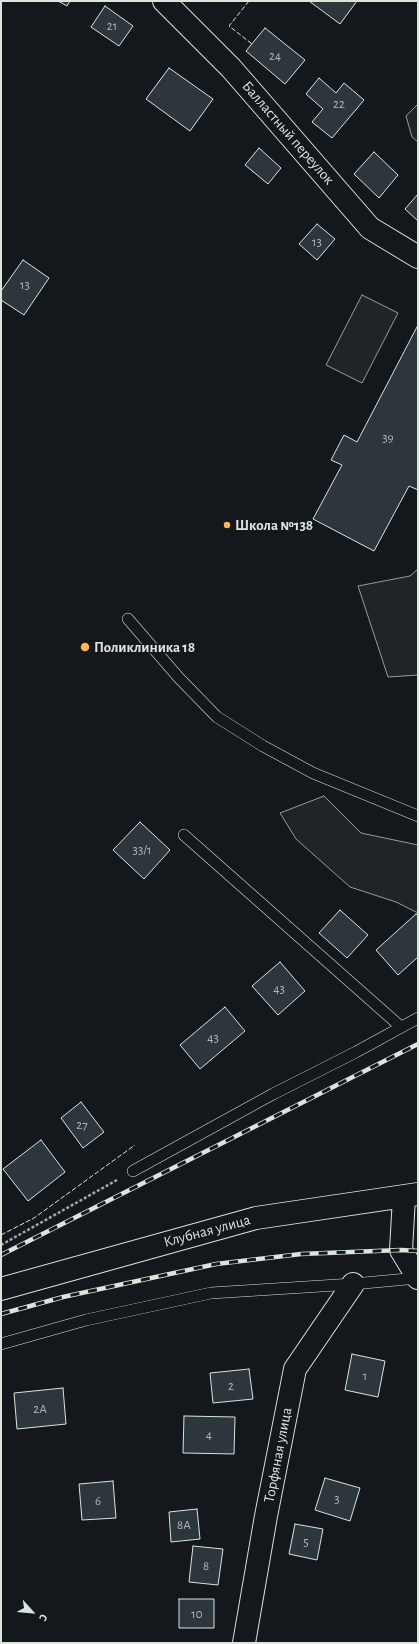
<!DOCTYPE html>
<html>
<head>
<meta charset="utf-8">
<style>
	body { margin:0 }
	#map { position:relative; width:419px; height:1644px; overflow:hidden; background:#14181c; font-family:"Alegreya Sans",sans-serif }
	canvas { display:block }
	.frame { position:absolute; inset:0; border:2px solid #d8e6dc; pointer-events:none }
	.north { position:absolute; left:12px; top:1592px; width:40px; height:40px; -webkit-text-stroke:3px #14181c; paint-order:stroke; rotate:117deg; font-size:11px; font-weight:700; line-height:16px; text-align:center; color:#d8e6dc }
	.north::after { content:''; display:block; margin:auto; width:14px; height:18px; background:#d8e6dc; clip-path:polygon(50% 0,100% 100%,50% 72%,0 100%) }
</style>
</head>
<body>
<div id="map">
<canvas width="419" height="1644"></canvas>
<div class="frame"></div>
<div class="north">С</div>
</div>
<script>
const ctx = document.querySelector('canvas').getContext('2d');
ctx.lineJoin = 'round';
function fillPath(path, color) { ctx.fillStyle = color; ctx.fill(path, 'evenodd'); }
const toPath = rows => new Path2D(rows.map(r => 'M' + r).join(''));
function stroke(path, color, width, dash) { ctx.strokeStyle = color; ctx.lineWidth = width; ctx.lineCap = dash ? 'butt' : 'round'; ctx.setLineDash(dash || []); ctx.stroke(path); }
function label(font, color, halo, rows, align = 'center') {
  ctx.font = font + ' "Alegreya Sans",sans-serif'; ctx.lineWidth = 3; ctx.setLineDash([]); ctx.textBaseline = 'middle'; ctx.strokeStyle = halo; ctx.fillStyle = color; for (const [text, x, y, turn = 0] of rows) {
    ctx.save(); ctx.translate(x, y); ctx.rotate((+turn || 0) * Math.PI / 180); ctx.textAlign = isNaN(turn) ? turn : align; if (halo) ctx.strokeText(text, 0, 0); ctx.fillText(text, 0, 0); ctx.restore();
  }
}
const green = toPath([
	[418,104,418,142,412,137,406,116,418,104],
	[362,295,398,313,362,383,326,365,362,295],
	[418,569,418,675,388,677,358,586,410,576,418,569],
	[324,796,361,833,418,845,418,913,396,902,350,887,296,839,280,813,324,796]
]);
fillPath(green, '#202428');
stroke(green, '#939e99', 1);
const building = toPath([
	[58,1,70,1,67,6,58,1],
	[309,1,357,1,340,24,309,1],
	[105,6,133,26,119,46,91,27,105,6],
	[265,28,305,60,285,84,246,51,265,28],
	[169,68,213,99,190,131,146,99,169,68],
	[319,78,336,93,344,83,364,100,332,138,312,122,323,109,306,94,319,78],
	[259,148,281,168,268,184,245,165,259,148],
	[374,152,398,175,379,198,354,174,374,152],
	[418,194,418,221,405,209,418,194],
	[317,224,335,239,317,260,299,244,317,224],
	[23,260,49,278,24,315,1,300,1,291,23,260],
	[418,325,418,490,409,486,374,551,313,519,342,465,331,460,344,435,357,442,418,325],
	[140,822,170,850,144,879,113,850,140,822],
	[340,910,368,935,347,958,319,933,340,910],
	[416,914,418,916,418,957,398,975,376,950,416,914],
	[280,962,305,991,278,1015,252,986,280,962],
	[225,1007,245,1031,200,1069,180,1045,225,1007],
	[81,1102,104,1132,83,1148,61,1118,81,1102],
	[41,1140,65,1172,28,1201,3,1169,41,1140],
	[352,1354,385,1361,378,1397,345,1390,352,1354],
	[249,1369,253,1399,213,1403,210,1373,249,1369],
	[63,1388,66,1424,17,1429,14,1393,63,1388],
	[184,1416,235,1417,234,1454,183,1453,184,1416],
	[325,1478,360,1488,350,1521,315,1510,325,1478],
	[113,1481,116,1518,82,1520,79,1484,113,1481],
	[197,1509,200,1539,171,1542,169,1512,197,1509],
	[295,1524,323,1529,317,1560,289,1554,295,1524],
	[193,1546,223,1549,218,1585,189,1582,193,1546],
	[179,1599,214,1599,214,1628,179,1628,179,1599]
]);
fillPath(building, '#2c363c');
stroke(building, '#d8e6dc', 1);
const lane = toPath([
	[128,619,179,678,217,717,263,746,313,773,418,816],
	[184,835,401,1027],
	[133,1171,273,1094,356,1052,418,1018],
	[1,1344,86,1320,211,1293,353,1284,418,1278]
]);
const street = toPath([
	[164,1,231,68,370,228,418,257],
	[404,1197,401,1250,418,1278],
	[1,1289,256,1218,418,1194],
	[244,1643,266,1516,295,1369,353,1284]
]);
stroke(lane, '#d8e6dc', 12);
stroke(street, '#d8e6dc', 24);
stroke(toPath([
	[1,1245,117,1180]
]), '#9da8a2', 2.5, [3, 2]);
stroke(lane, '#14181c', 11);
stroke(street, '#14181c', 22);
const rail = toPath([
	[1,1255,418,1044],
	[1,1314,63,1297,216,1264,301,1254,401,1250,418,1251]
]);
stroke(rail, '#d8e6dc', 4.5);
stroke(rail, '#14181c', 3, [9]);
stroke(toPath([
	[249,1,229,26,252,44],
	[1,1235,34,1218,135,1145]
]), '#d8e6dc', 1, [5, 2]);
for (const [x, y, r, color] of [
	[227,525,4,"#ffb74d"],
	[85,647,5,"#ffb74d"]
]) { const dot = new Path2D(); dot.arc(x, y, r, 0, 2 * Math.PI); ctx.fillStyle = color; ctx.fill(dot); stroke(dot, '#14181c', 1.5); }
label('13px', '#adbab4', null, [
	["21",112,26],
	["24",275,56],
	["22",339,104],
	["13",317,242],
	["13",25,285],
	["39",388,438],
	["33/1",142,850],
	["43",279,989],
	["43",213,1038],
	["27",82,1125],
	["1",365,1376],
	["2",231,1386],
	["2А",40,1409],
	["4",209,1435],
	["3",337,1499],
	["6",98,1501],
	["8А",184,1525],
	["5",306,1542],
	["8",206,1566],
	["10",197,1614]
]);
label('15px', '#d8e6dc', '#14181c', [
	["Балластный переулок",288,133,49],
	["Клубная улица",207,1231,-15],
	["Торфяная улица",278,1455,-79]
]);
label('bold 15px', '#d8e6dc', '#14181c', [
	["Школа №138",235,525],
	["Поликлиника 18",94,647]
], 'left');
</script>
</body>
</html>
